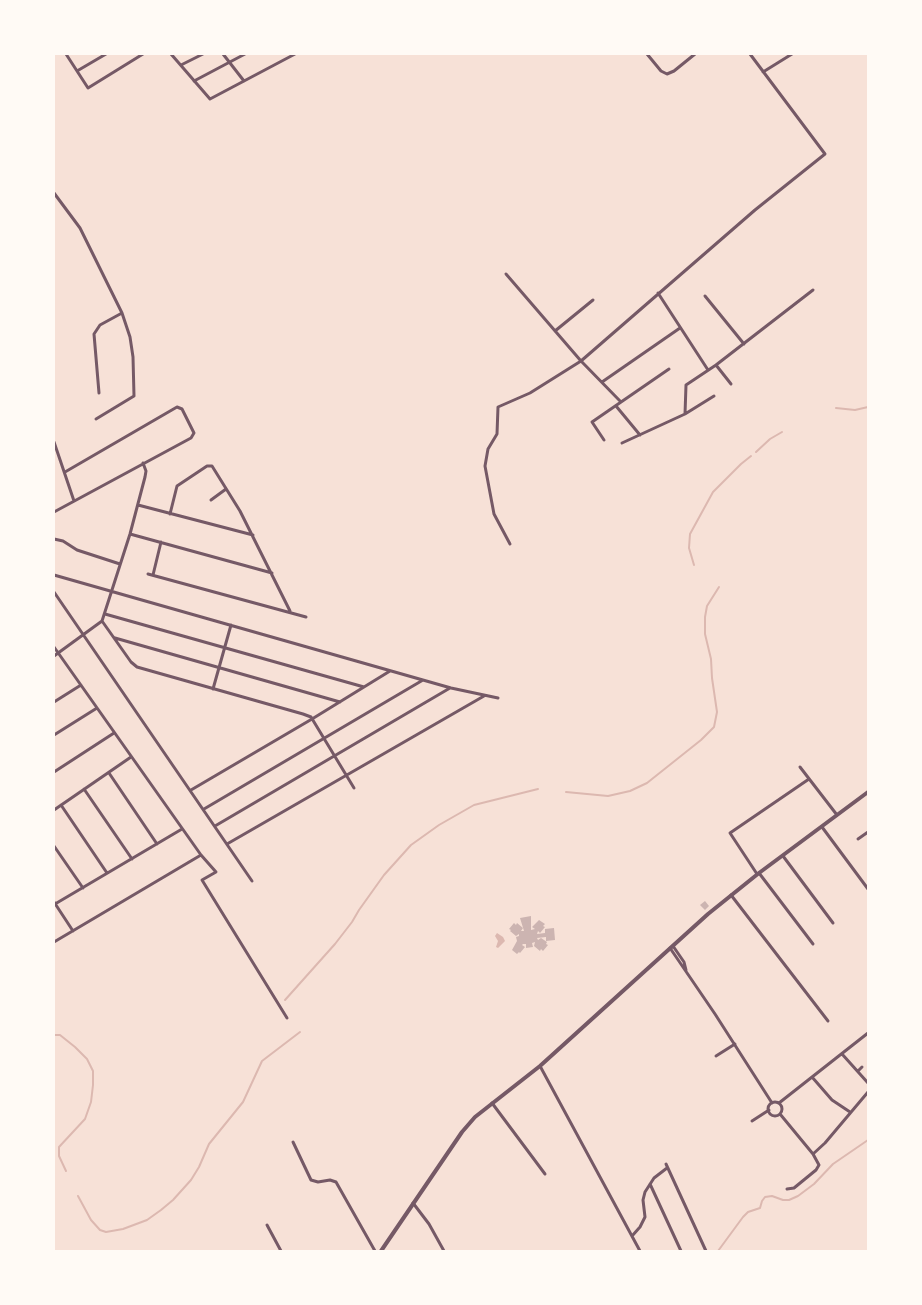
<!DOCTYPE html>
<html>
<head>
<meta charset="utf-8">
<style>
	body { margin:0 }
	#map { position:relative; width:922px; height:1305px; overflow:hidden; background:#f7e1d7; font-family:"Source Sans 3",sans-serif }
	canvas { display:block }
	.frame { position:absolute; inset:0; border:55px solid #fffaf5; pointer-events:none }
</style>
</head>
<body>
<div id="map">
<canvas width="922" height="1305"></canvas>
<div class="frame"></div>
</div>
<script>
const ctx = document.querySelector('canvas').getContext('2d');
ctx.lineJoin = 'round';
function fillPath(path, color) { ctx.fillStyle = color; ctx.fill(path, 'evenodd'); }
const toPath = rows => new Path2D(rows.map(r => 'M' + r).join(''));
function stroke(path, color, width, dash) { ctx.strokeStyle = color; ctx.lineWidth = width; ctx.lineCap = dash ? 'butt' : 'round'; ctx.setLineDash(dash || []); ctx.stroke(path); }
fillPath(toPath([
	[497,933,503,937,505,941,498,948,496,947,498,941,495,936]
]), '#dcb8b0');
stroke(toPath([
	[836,408,855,410,868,407],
	[756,452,770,439,782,432],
	[694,565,689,548,690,534,713,492,741,464,751,456],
	[566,792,608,796,630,791,647,783,701,740,714,727,717,712,712,678,711,659,705,634,705,617,707,606,719,587],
	[285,1000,335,944,352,922,359,910,384,875,411,845,439,825,474,805,538,789],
	[54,1035,60,1035,75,1047,87,1059,93,1071,93,1085,91,1102,85,1119,59,1147,59,1156,66,1171],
	[78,1196,91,1220,100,1230,106,1232,123,1229,147,1220,161,1210,173,1200,191,1180,199,1167,209,1144,243,1102,262,1061,300,1032],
	[718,1251,743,1217,748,1212,760,1208,762,1201,765,1197,772,1196,783,1200,789,1200,798,1196,814,1184,833,1164,868,1140]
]), '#dcb8b0', 2);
fillPath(toPath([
	[705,901,709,906,705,910,700,905],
	[531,916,531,930,535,929,532,927,539,920,545,924,543,926,545,927,540,933,538,931,537,934,545,933,545,929,554,928,555,940,546,941,546,937,537,938,538,940,541,938,547,942,546,944,548,945,543,951,541,949,540,951,534,946,535,942,532,943,533,947,526,948,526,944,523,944,522,945,525,947,520,953,519,952,517,954,512,950,517,941,520,942,517,941,516,937,519,936,519,934,516,936,510,931,511,930,509,929,514,923,516,925,517,923,523,928,521,931,524,931,520,918]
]), '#ccb4b1');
stroke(toPath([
	[66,54,88,88,143,54],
	[171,54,210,99,295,54],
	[223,54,244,81],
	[647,54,661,71,667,74,674,71,695,54],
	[181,65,203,54],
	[77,71,106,54],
	[763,72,792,54],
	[194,81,245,54],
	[54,193,80,228,122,313,130,337,133,357,134,396,96,419],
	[506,274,581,361,621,402],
	[658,293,708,370],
	[705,296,744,344],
	[555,331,593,300],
	[716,365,731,384],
	[602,382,680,328],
	[99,393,94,334,100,325,122,313],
	[616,406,640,435],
	[685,414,686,385,716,365,813,290],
	[604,440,592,422,669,369],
	[54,442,74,501],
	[622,443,685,414,714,396],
	[211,500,226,489],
	[138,505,253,535],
	[54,512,191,438,194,433,182,409,177,407,65,472],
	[170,514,177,486,207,466,212,466,240,511,290,611],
	[130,534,272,573],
	[54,539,63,541,77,550,120,564],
	[510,544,494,514,485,466,488,449,497,434,498,407,530,393,581,361,755,210,825,154,750,54],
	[148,574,306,617],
	[54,575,451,688,498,698],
	[153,575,161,542],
	[54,592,252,881],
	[105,614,364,687],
	[102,621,131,662,137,667,303,714,311,717,354,788],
	[102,621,130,534,145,477,146,471,143,463],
	[115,638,340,702],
	[54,647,201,855,216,872,202,880,287,1018],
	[54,656,102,621],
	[213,689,231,625],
	[54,702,81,685],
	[54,735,97,708],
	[800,767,837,815],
	[54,772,114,733],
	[109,773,157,844],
	[84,789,132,859],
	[191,790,312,719,390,671],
	[61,805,107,873],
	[204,809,423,680],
	[54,810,131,757],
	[215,826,450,688],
	[822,827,868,889],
	[858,839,868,832],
	[227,844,484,696],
	[54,846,83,888],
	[783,856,833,923],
	[759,873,813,944],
	[757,874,730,833,809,779],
	[731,895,828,1021],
	[54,902,73,931],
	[55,904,182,829],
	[54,942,201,855],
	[673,946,684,962,686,970],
	[670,948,715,1014,772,1103],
	[842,1054,868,1083],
	[716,1056,735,1044],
	[540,1066,640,1251],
	[858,1071,862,1067],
	[812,1077,832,1100,850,1112],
	'768 1109a7 7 0 1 1 14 0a7 7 0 1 1-14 0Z',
	[492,1103,545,1174],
	[779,1103,868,1033],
	[780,1114,813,1154,819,1165,816,1170,794,1188,787,1189],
	[752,1121,769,1110],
	[293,1142,311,1180,318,1182,330,1180,336,1182,375,1251],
	[813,1154,825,1143,868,1092],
	[666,1164,706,1251],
	[650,1184,681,1251],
	[413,1203,429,1224,444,1251],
	[267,1225,281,1251],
	[632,1236,640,1227,645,1217,643,1200,645,1192,654,1178,667,1168]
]), '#755966', 3);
stroke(toPath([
	[381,1251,462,1132,475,1117,540,1066,708,914,759,873,868,792]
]), '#755966', 4);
</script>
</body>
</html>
